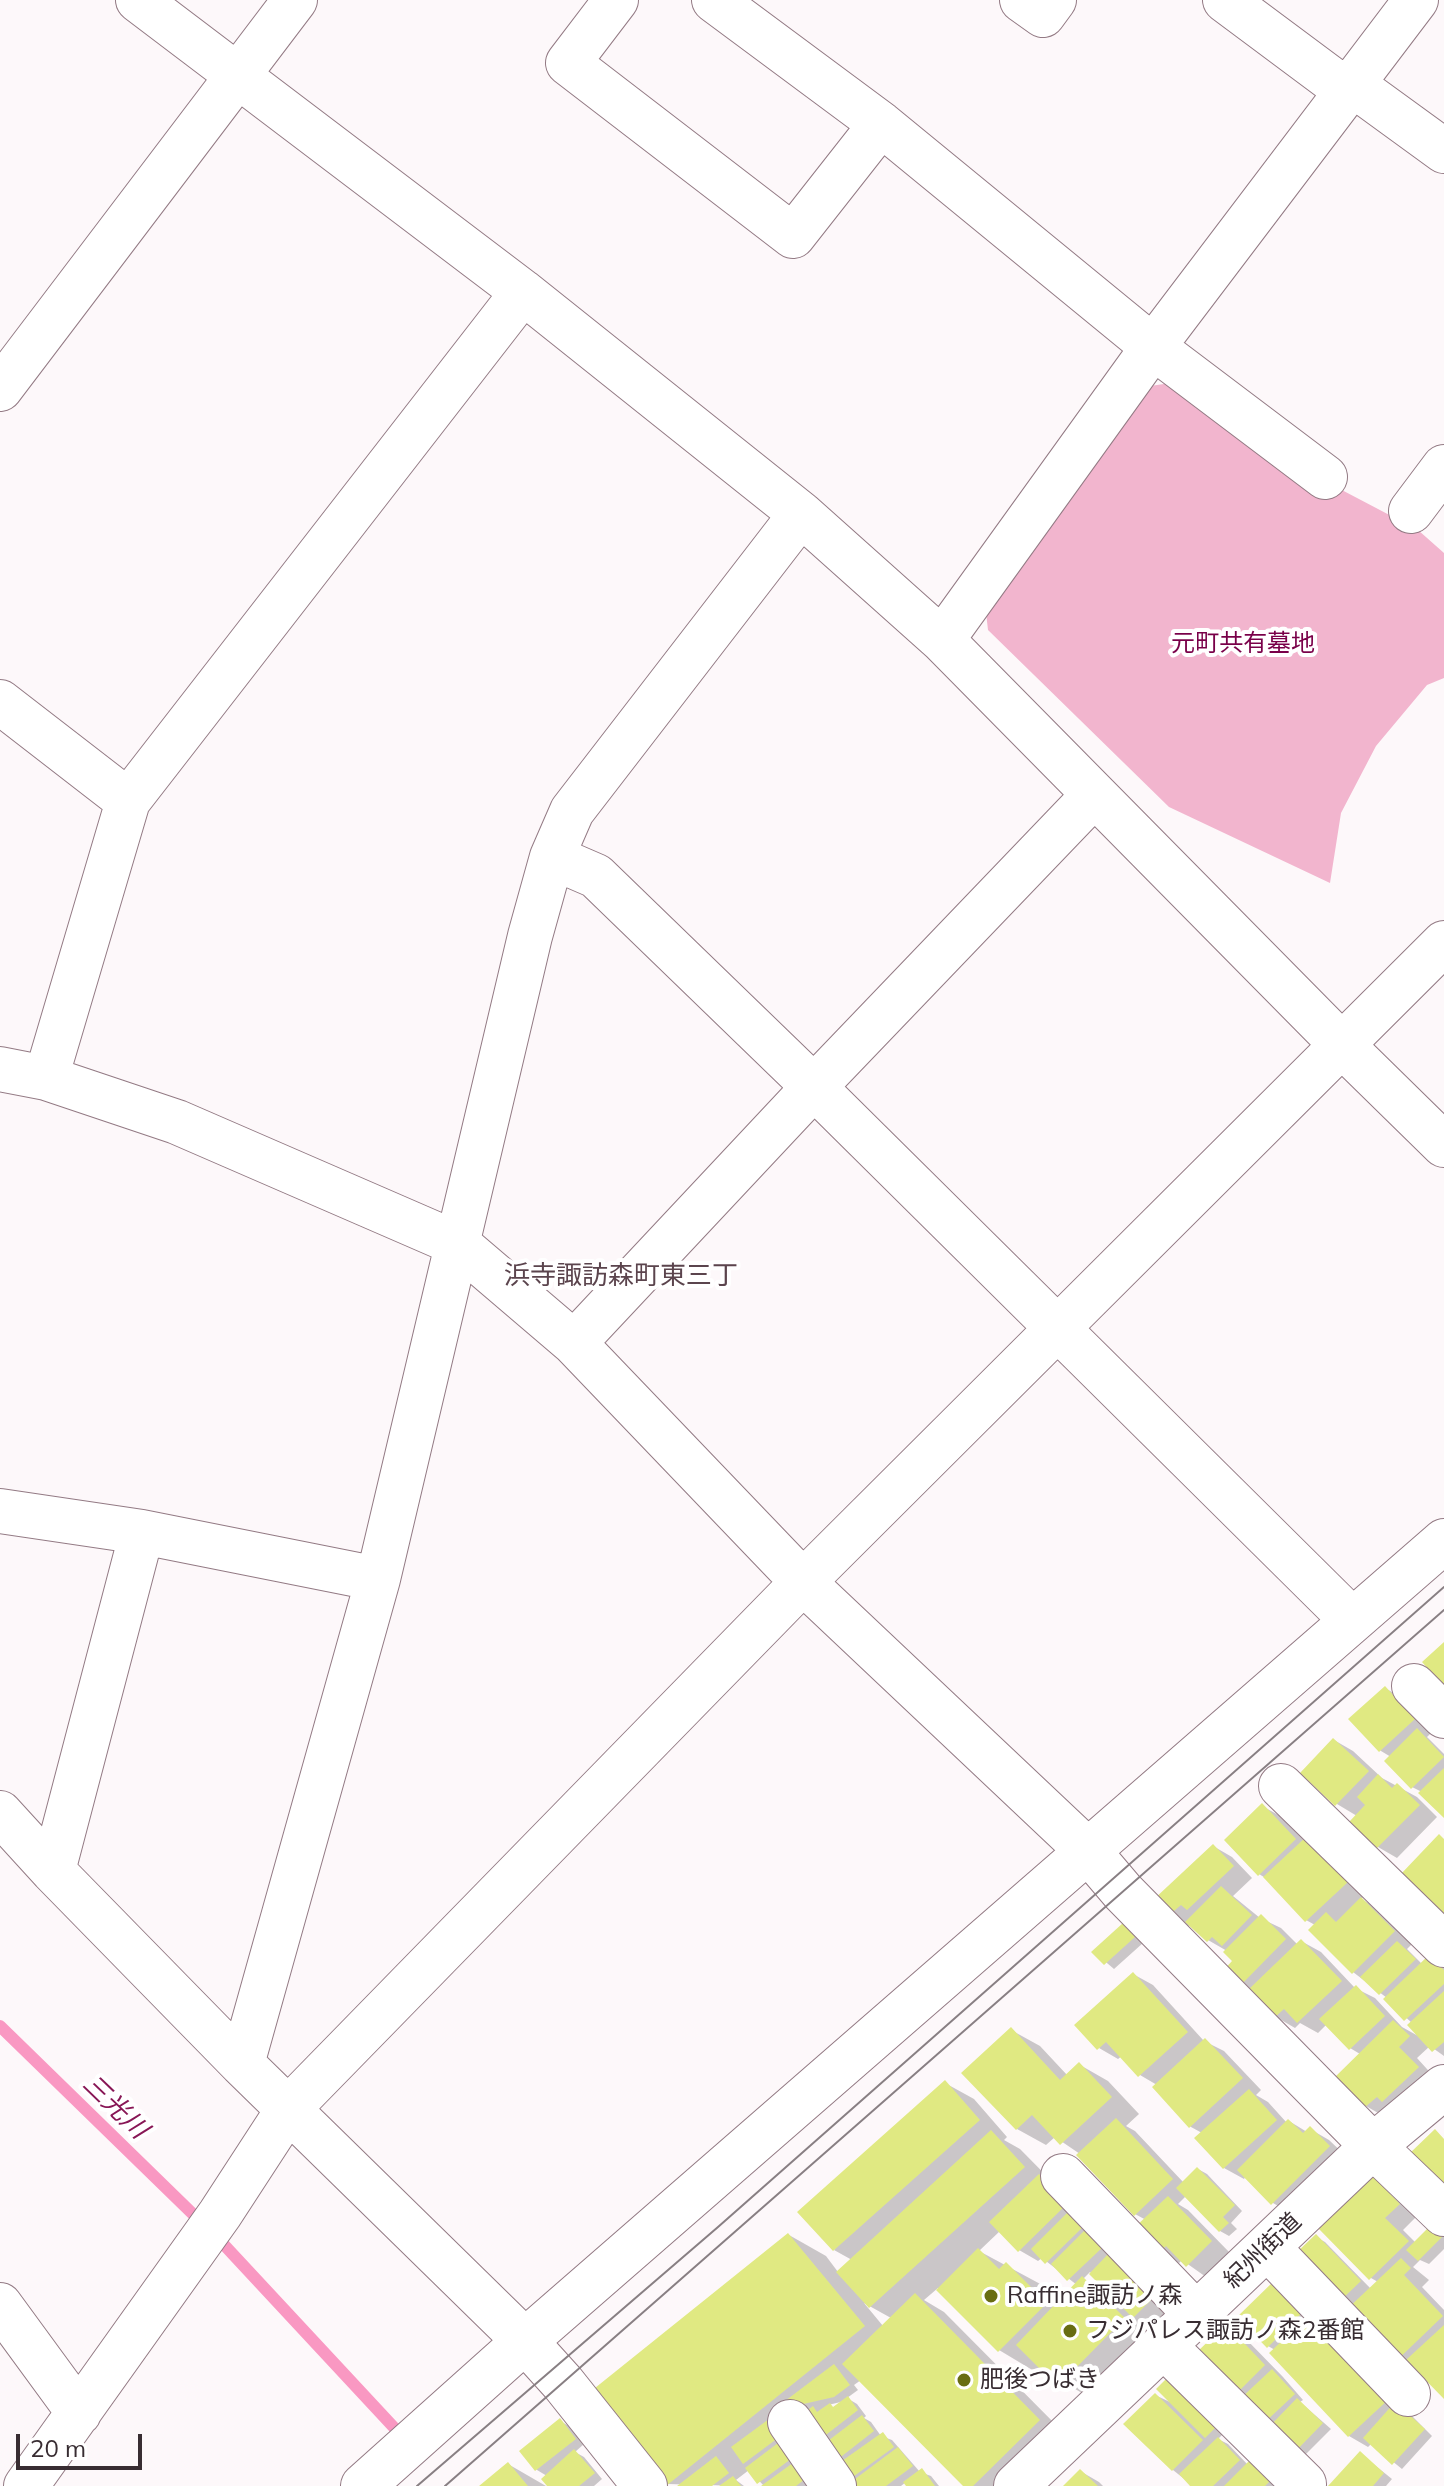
<!DOCTYPE html>
<html>
<head>
<meta charset="utf-8">
<style>
	body { margin:0 }
	#map { position:relative; width:1444px; height:2486px; overflow:hidden; background:#fdf8fa; font-family:Mulish,sans-serif }
	canvas { display:block }
	.scale { position:absolute; left:16px; top:2434px; width:126px; height:36px; box-sizing:border-box; border:4px solid #382d32; border-top:0; padding-left:10px; font-size:24px; line-height:28px; white-space:nowrap; color:#382d32; -webkit-text-stroke:6px #fff; paint-order:stroke }
</style>
</head>
<body>
<div id="map">
<canvas width="1444" height="2486"></canvas>
<div class="scale">20 m</div>
</div>
<script>
const ctx = document.querySelector('canvas').getContext('2d');
ctx.lineJoin = 'round';
function fillPath(path, color) { ctx.fillStyle = color; ctx.fill(path, 'evenodd'); }
const toPath = rows => new Path2D(rows.map(r => 'M' + r).join(''));
function stroke(path, color, width, dash) { ctx.strokeStyle = color; ctx.lineWidth = width; ctx.lineCap = dash ? 'butt' : 'round'; ctx.setLineDash(dash || []); ctx.stroke(path); }
function label(font, color, halo, rows, align = 'center') {
  ctx.font = font + ' Mulish,"Noto Sans JP",sans-serif'; ctx.lineWidth = 8; ctx.setLineDash([]); ctx.textBaseline = 'middle'; ctx.strokeStyle = halo; ctx.fillStyle = color; for (const [text, x, y, turn = 0] of rows) {
    ctx.save(); ctx.translate(x, y); ctx.rotate((+turn || 0) * Math.PI / 180); ctx.textAlign = isNaN(turn) ? turn : align; if (halo) ctx.strokeText(text, 0, 0); ctx.fillText(text, 0, 0); ctx.restore();
  }
}
fillPath(toPath([
	[1171,383,1338,488,1418,530,1444,553,1444,678,1427,685,1376,746,1341,813,1330,883,1169,807,988,630,985,604,1150,386]
]), '#f2b5ce');
fillPath(toPath([
	[1385,1688,1404,1699,1433,1731,1427,1737,1444,1754,1444,1816,1422,1792,1412,1787,1391,1757,1381,1751,1351,1719],
	[1334,1740,1353,1751,1382,1778,1417,1797,1437,1817,1397,1858,1378,1847,1357,1816,1337,1804,1303,1773],
	[1262,1806,1282,1817,1305,1841,1366,1894,1361,1899,1381,1910,1413,1943,1407,1949,1422,1964,1439,1963,1444,1968,1444,2056,1430,2046,1417,2058,1436,2079,1385,2117,1366,2106,1360,2054,1350,2048,1327,2024,1318,2033,1300,2023,1295,2028,1276,2017,1238,1987,1235,1961,1227,1951,1208,1940,1191,1924,1189,1926,1170,1915,1213,1846,1232,1857,1252,1878,1233,1896,1260,1918,1281,1928,1298,1945,1301,1941,1321,1952,1355,1988,1375,1998,1402,2027,1420,2037,1412,2023,1386,1999,1387,1998,1353,1972,1315,1925,1306,1920,1267,1879,1259,1874],
	[1123,1926,1143,1943,1114,1969,1094,1952],
	[1133,1974,1153,1985,1204,2041,1224,2051,1261,2090,1256,2095,1268,2102,1287,2123,1289,2121,1307,2132,1310,2129,1329,2140,1348,2158,1292,2214,1273,2203,1246,2176,1244,2179,1224,2168,1202,2133,1191,2127,1154,2088,1157,2085,1140,2075,1122,2056,1118,2059,1099,2048],
	[1011,2030,1040,2046,1068,2076,1080,2065,1108,2081,1139,2114,1126,2126,1135,2131,1184,2183,1198,2169,1207,2174,1242,2211,1231,2223,1237,2229,1229,2236,1220,2231,1186,2196,1178,2204,1188,2210,1230,2253,1206,2277,1182,2260,1179,2263,1160,2252,1146,2220,1135,2214,1080,2154,1055,2137,1046,2145,1017,2129],
	[945,2083,974,2099,1007,2137,1004,2140,1020,2149,1175,2306,1099,2403,1053,2376,1049,2380,999,2350,938,2288,924,2300,944,2312,1068,2437,1018,2486,965,2486,861,2380,854,2385,858,2390,847,2398,857,2404,866,2416,864,2418,871,2422,881,2436,892,2440,920,2472,931,2476,939,2486,909,2486,906,2482,901,2486,856,2486,856,2481,851,2478,815,2486,764,2486,749,2470,736,2480,744,2486,667,2484,789,2235,826,2256,838,2272,852,2260,834,2250],
	[1000,2231,1019,2250,1038,2261,1042,2258,1077,2285,1063,2299,1057,2293,979,2251],
	[1090,2272,1113,2295,1112,2296,1083,2279],
	[864,2303,891,2318,883,2326],
	[845,2401,835,2408,828,2405],
	[1372,2177,1392,2188,1418,2215,1403,2230,1416,2243,1440,2233,1444,2236,1444,2249,1429,2264,1420,2260,1413,2267,1429,2280,1422,2287,1444,2310,1444,2396,1418,2369,1413,2374,1341,2300,1316,2237,1325,2242,1371,2289,1378,2282,1371,2278],
	[1277,2281,1432,2436,1402,2469,1371,2444,1368,2447,1349,2436,1275,2350,1268,2346],
	[1226,2327,1245,2338,1283,2377,1303,2400,1300,2402,1331,2429,1303,2457,1237,2392],
	[1155,2395,1228,2429,1218,2439,1228,2444,1248,2465,1249,2463,1258,2469,1276,2486,1193,2486,1173,2470],
	[560,2421,569,2426,584,2444,575,2452,584,2457,602,2479,594,2486,550,2486,547,2476,537,2470,522,2451],
	[1361,2454,1392,2479,1386,2486,1330,2486],
	[508,2464,546,2486,482,2486],
	[1080,2471,1099,2482,1103,2486,1066,2486]
]), '#0003');
stroke(toPath([
	[0,2026,199,2220],
	[214,2234,400,2434]
]), '#f998c2', 12);
fillPath(toPath([
	[1444,1642,1444,1687,1422,1662],
	[1385,1686,1415,1719,1379,1752,1348,1719],
	[1417,1728,1444,1757,1411,1789,1384,1761],
	[1333,1738,1369,1771,1335,1806,1300,1773],
	[1444,1768,1444,1818,1418,1793],
	[1378,1774,1392,1788,1397,1783,1420,1805,1377,1848,1349,1822,1365,1805,1357,1797],
	[1262,1803,1296,1839,1258,1876,1224,1840],
	[1439,1834,1444,1839,1444,1918,1400,1875],
	[1306,1837,1348,1882,1305,1922,1263,1877],
	[1213,1844,1234,1866,1187,1910,1181,1905,1168,1916,1153,1900],
	[1221,1886,1252,1915,1222,1946,1212,1937,1207,1942,1185,1922],
	[1361,1897,1395,1931,1352,1974,1308,1930,1326,1912,1336,1922],
	[1261,1914,1286,1939,1237,1989,1221,1973,1232,1961,1223,1952],
	[1123,1923,1135,1937,1104,1965,1091,1952],
	[1301,1939,1342,1981,1297,2023,1284,2009,1274,2018,1248,1990],
	[1397,1941,1416,1959,1379,1995,1360,1977],
	[1429,1955,1444,1970,1444,1984,1404,2021,1383,1999],
	[1133,1972,1188,2032,1138,2077,1106,2042,1097,2050,1074,2025],
	[1356,1985,1385,2016,1349,2050,1319,2019],
	[1444,1991,1444,2042,1432,2052,1407,2025],
	[1393,2020,1410,2036,1399,2047,1419,2067,1382,2102,1377,2097,1365,2107,1335,2077],
	[1011,2027,1060,2080,1079,2062,1112,2097,1060,2145,1032,2115,1016,2130,961,2073],
	[1205,2038,1243,2078,1189,2128,1152,2087],
	[945,2080,980,2120,833,2251,797,2212],
	[1249,2089,1277,2120,1223,2169,1194,2138],
	[1116,2118,1173,2179,1134,2216,1076,2155],
	[1288,2119,1303,2133,1310,2126,1330,2146,1271,2205,1237,2170],
	[1435,2129,1444,2139,1444,2190,1409,2154],
	[991,2130,1025,2167,869,2308,836,2272],
	[1197,2167,1235,2205,1223,2217,1229,2223,1219,2232,1176,2188],
	[1039,2174,1067,2204,1018,2252,989,2222],
	[1372,2175,1400,2204,1385,2218,1409,2241,1369,2280,1318,2228],
	[1168,2196,1212,2241,1186,2267,1166,2246,1158,2254,1134,2228],
	[1069,2211,1084,2226,1045,2264,1031,2249],
	[1431,2225,1443,2236,1418,2261,1406,2250],
	[1087,2228,1104,2246,1067,2281,1051,2264],
	[788,2233,865,2326,666,2486,590,2392],
	[1316,2234,1361,2281,1340,2301,1295,2254],
	[978,2248,999,2269,1006,2262,1047,2303,998,2352,936,2290],
	[1112,2250,1157,2294,1133,2318,1089,2274],
	[1401,2258,1411,2268,1404,2275,1443,2316,1392,2365,1343,2313],
	[1082,2276,1125,2318,1065,2379,1054,2369,1047,2376,1016,2345],
	[1277,2278,1307,2308,1267,2348,1237,2317],
	[915,2293,1040,2420,973,2486,963,2486,842,2364],
	[1311,2314,1390,2398,1348,2437,1269,2353],
	[1226,2324,1265,2365,1236,2394,1196,2353],
	[1444,2325,1444,2399,1406,2360],
	[834,2364,850,2385,834,2397,790,2407,785,2401],
	[1272,2369,1295,2394,1263,2424,1240,2399],
	[1166,2379,1220,2423,1205,2438,1156,2389],
	[1155,2393,1203,2440,1172,2471,1123,2424],
	[848,2396,858,2410,818,2441,799,2417,813,2406,817,2412,830,2403,833,2407],
	[1297,2398,1323,2423,1293,2454,1267,2429],
	[1395,2402,1425,2429,1392,2465,1363,2438],
	[862,2415,874,2431,833,2463,820,2447],
	[560,2418,576,2439,535,2471,519,2451],
	[769,2419,782,2435,743,2464,731,2447],
	[883,2432,894,2447,850,2479,839,2463],
	[1218,2437,1240,2460,1213,2486,1190,2486,1179,2474],
	[782,2440,795,2456,757,2484,745,2468],
	[898,2447,913,2466,886,2486,853,2486,851,2482],
	[574,2449,595,2473,579,2486,547,2486,541,2479],
	[1360,2451,1384,2473,1373,2486,1328,2486],
	[716,2456,729,2473,712,2486,677,2486],
	[797,2460,809,2476,796,2486,761,2486],
	[1249,2461,1270,2481,1265,2486,1224,2486],
	[508,2462,528,2486,479,2486],
	[922,2468,935,2486,906,2486,903,2482],
	[1080,2469,1098,2486,1063,2486],
	[733,2476,741,2486,719,2486]
]), '#e0e982');
const minor = toPath([
	[138,0,523,292,801,514,942,640,1343,1046,1444,1145],
	[616,0,568,63,793,236,881,124],
	[714,0,881,124,1153,347,1325,477],
	[1022,0,1043,15,1054,0],
	[1225,0,1347,91],
	[1352,84,1444,151],
	[0,389,295,0],
	[1411,511,1444,467],
	[942,640,1153,347,1416,0],
	[0,702,128,801],
	[552,857,596,876,814,1087,1352,1620],
	[0,1069,46,1078,177,1122,458,1244,574,1343,803,1582,1089,1852,1123,1892,1373,2146,1444,2214],
	[46,1078,128,801,523,292],
	[574,1343,814,1087,1094,795],
	[0,1511,142,1532],
	[1414,1686,1444,1716],
	[1281,1786,1444,1945],
	[0,1813,53,1871],
	[242,2064,53,1871,142,1532,378,1579],
	[1063,2176,1196,2314],
	[1267,2247,1408,2394],
	[0,2305,79,2413],
	[1164,2346,1304,2484],
	[790,2422,834,2486],
	[26,2486,220,2214,289,2108,803,1582,1444,943],
	[363,2486,525,2341,1444,1541],
	[645,2486,563,2383,525,2341,242,2064,378,1579,530,936,552,857,572,811,801,514],
	[1016,2486,1373,2146,1444,2087]
]);
stroke(minor, '#937a84', 46);
stroke(minor, '#fff', 44);
stroke(toPath([
	[417,2486,718,2227,1444,1587],
	[445,2486,1444,1610]
]), '#887f83', 2);
for (const [x, y, r, color] of [
	[991,2296,8,"#686d12"],
	[1070,2331,8,"#686d12"],
	[964,2380,8,"#686d12"]
]) { const dot = new Path2D(); dot.arc(x, y, r, 0, 2 * Math.PI); ctx.fillStyle = color; ctx.fill(dot); stroke(dot, '#fff', 3); }
label('24px', '#790049', '#fff', [
	["元町共有墓地",1243,644]
]);
label('24px', '#382d32', '#fff', [
	["紀州街道",1263,2251,-44]
]);
label('24px', '#382d32', '#fff', [
	["Raffine諏訪ノ森",1007,2296],
	["フジパレス諏訪ノ森2番館",1086,2331],
	["肥後つばき",980,2380]
], 'left');
label('26px', '#5b444d', '#fff', [
	["浜寺諏訪森町東三丁",621,1276]
]);
label('italic 26px', '#881756', '#fff', [
	["三光川",115,2107,44]
]);
</script>
</body>
</html>
